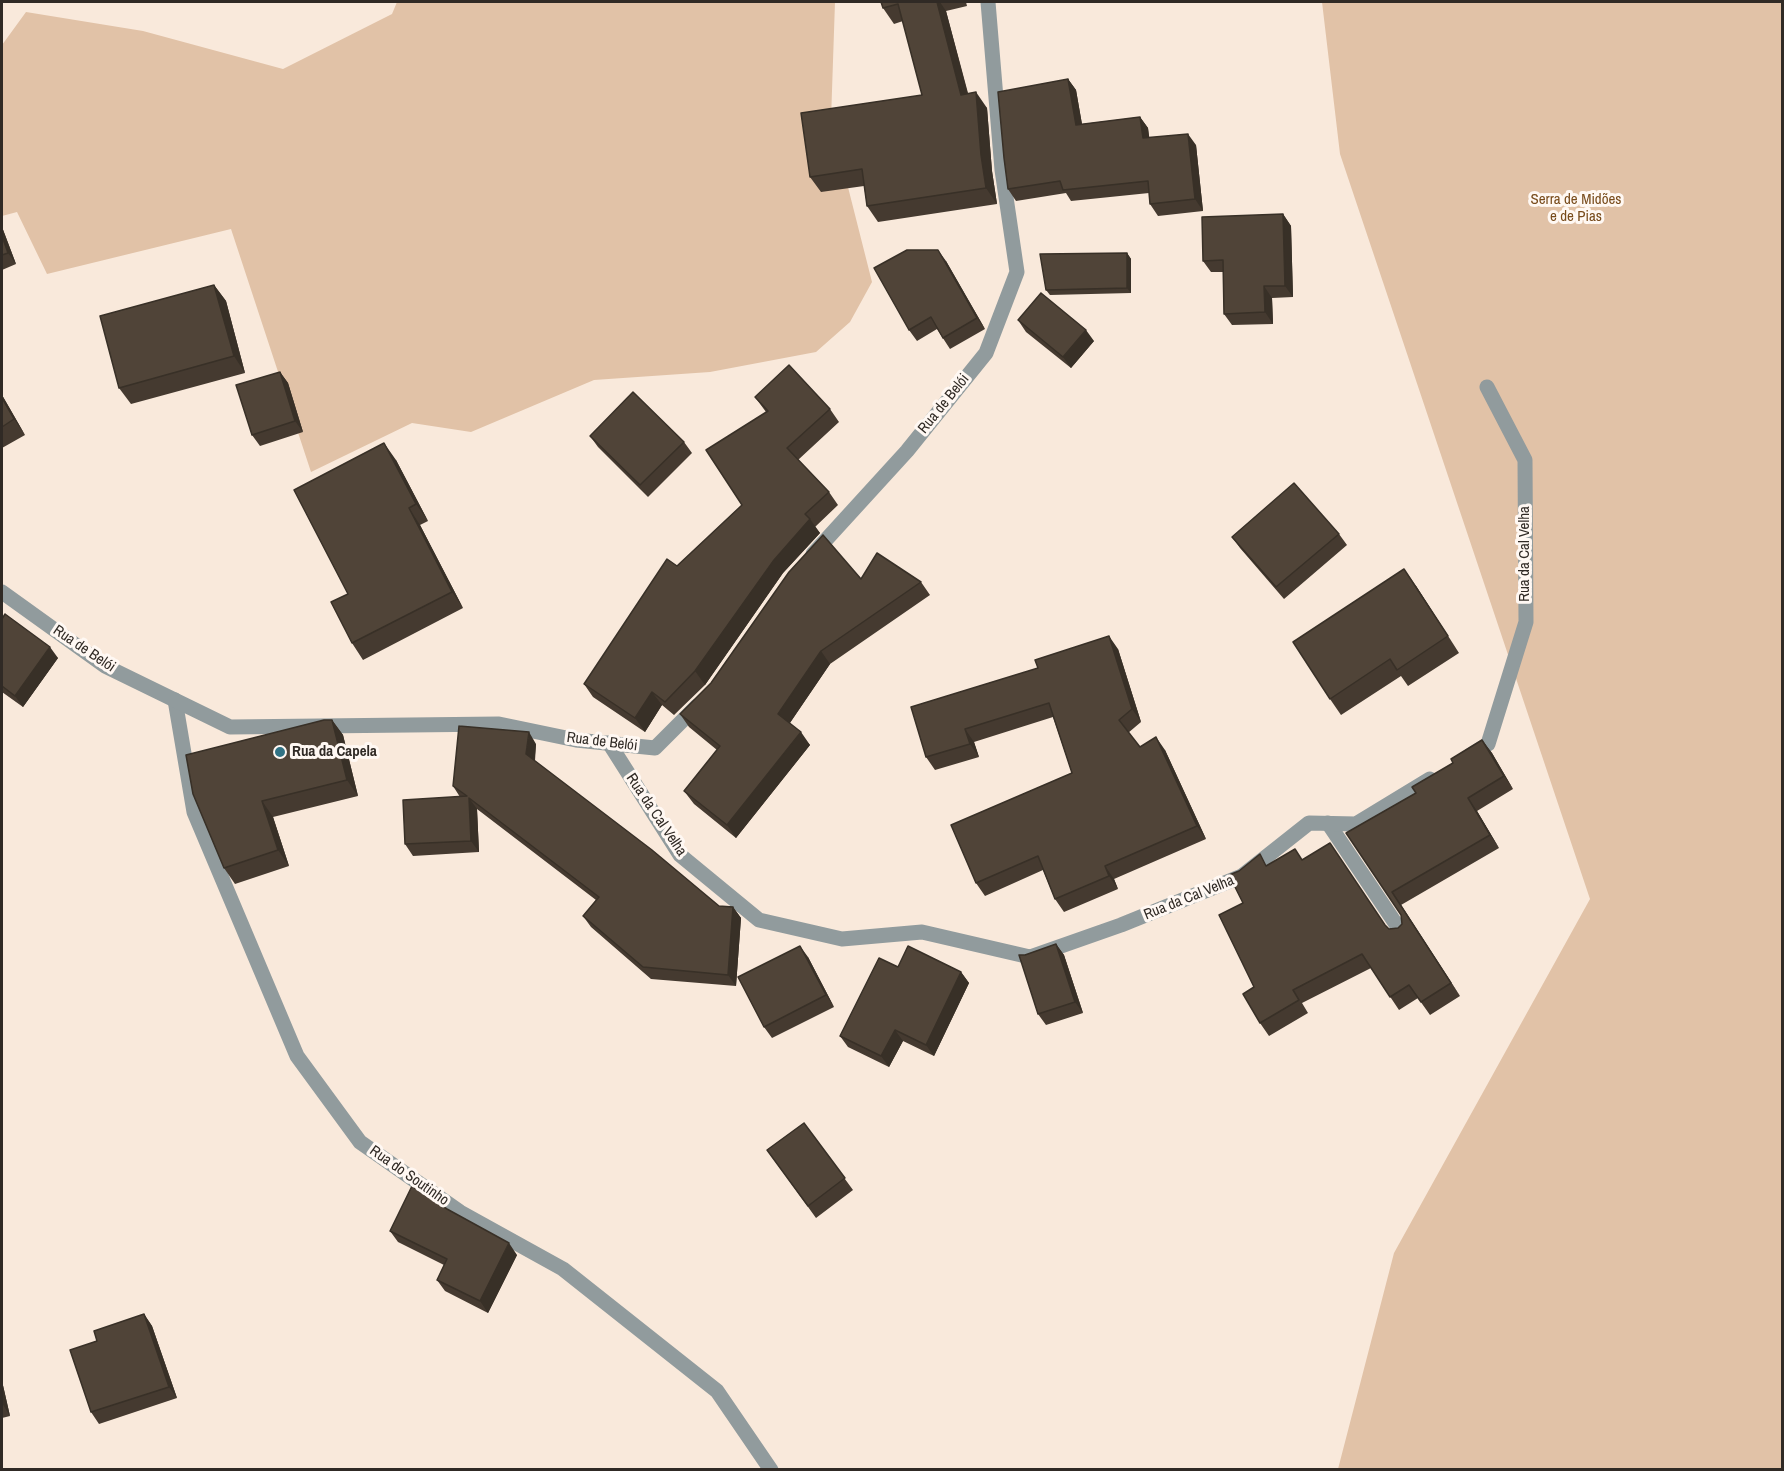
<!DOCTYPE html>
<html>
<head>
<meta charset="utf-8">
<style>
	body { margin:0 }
	#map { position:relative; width:1784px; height:1471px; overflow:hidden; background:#f9e9db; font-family:"Archivo Narrow",sans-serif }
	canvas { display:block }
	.frame { position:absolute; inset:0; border:3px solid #302a25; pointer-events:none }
</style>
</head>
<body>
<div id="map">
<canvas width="1784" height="1471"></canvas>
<div class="frame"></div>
</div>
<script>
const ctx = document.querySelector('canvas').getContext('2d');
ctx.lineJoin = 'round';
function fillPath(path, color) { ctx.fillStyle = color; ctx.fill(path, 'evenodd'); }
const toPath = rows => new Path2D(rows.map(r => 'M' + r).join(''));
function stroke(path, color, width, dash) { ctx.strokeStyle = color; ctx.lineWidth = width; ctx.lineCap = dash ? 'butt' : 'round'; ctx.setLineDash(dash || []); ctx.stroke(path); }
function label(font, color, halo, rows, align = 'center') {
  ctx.font = font + ' "Archivo Narrow",sans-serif'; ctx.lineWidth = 6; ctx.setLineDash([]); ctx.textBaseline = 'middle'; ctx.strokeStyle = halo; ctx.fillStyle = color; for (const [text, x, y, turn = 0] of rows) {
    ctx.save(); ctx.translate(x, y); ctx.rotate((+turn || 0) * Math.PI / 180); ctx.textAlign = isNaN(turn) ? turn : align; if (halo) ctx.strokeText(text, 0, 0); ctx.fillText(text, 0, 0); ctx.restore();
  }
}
fillPath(toPath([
	[397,2,835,2,831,120,872,282,850,322,816,352,710,372,594,380,471,432,412,423,311,472,231,229,47,274,17,212,2,216,2,45,26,12,143,31,283,69,392,14],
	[1322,2,1782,2,1782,1469,1338,1469,1394,1253,1590,899,1340,154]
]), '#e1c2a7');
stroke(toPath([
	[1328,823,1402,933]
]), '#919b9d', 15);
stroke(toPath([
	[175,700,194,812,297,1056,360,1142,460,1212,563,1269,717,1391,771,1470],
	[609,743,680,855,759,920,842,939,922,932,1030,957,1121,925,1242,876,1309,823,1356,824,1430,779],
	[1469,756,1488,744,1526,622,1525,460,1487,387]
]), '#919b9d', 15);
stroke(toPath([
	[813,554,907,451,986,353,1017,272,1002,170,988,2],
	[2,592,105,666,230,727,499,724,576,740,655,748,697,706]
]), '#919b9d', 15);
fillPath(toPath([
	[881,2,966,2,967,6,946,11,968,93,987,108,992,171,997,204,878,222,867,206,864,186,821,192,810,177,922,95,903,21,894,24,883,8],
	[1068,79,1076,90,1082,124,1140,117,1148,128,1149,138,1196,145,1203,211,1158,216,1150,204,1149,193,1071,201,1066,193,1016,201,1008,189],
	[1283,214,1291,226,1293,297,1272,298,1273,324,1232,325,1224,314,1223,272,1211,272,1203,261],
	[2,227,16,264,2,270],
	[1127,253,1131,259,1131,293,1050,295,1046,290],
	[946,261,985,329,950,349,937,329,917,341,909,330],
	[214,285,226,301,245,373,131,404,119,388],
	[1018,320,1094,341,1071,368,1026,332],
	[280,372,288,383,303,432,260,446,252,435],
	[2,395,25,435,2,448],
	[755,397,830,409,839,422,798,460,829,492,838,505,815,527,820,533,783,573,705,685,674,715,662,705,645,732,593,697,584,684,677,566,742,505,766,412],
	[590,436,684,442,692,453,648,497,598,447],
	[396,460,428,521,420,525,463,608,363,660,352,643,348,594],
	[1339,534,1347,545,1284,599,1240,548,1232,537],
	[861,579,921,582,930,595,830,664,790,723,810,745,736,838,694,804,684,791,717,750,689,727,680,714],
	[1416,586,1459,653,1408,686,1401,676,1341,715,1330,699],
	[2,619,58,658,23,707,2,692],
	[1118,649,1141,722,1128,733,1140,747,1165,750,1206,839,1114,879,1118,889,1064,912,1055,899,1043,870,985,896,976,883,1072,773,1053,717,974,742,979,757,935,770,926,757,1038,668],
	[332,720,343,735,358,796,273,817,289,866,235,884,224,868,193,794],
	[1482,740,1492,753,1513,789,1477,811,1499,848,1401,905,1460,996,1430,1015,1418,998,1399,1010,1371,968,1302,1003,1308,1013,1269,1036,1260,1023,1243,903,1268,865,1303,859,1389,929,1398,928,1402,924,1401,915,1346,833,1416,793],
	[536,744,535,761,719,906,733,907,741,918,736,986,651,979,591,927,583,916,596,900,477,809,479,852,413,856,405,844,460,797,453,786],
	[1056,944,1064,955,1083,1013,1046,1025,1038,1014,1025,955],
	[808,957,834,1007,772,1038,764,1027],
	[898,967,961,972,969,983,934,1056,903,1041,889,1067,848,1047,840,1036],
	[804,1123,853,1190,816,1218,767,1150],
	[390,1231,517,1255,488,1313,445,1291,437,1280,444,1265,398,1242],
	[144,1314,152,1326,177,1398,99,1424,91,1412,97,1341],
	[2,1381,10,1416,2,1418]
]), '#453a30');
fillPath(toPath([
	[937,2,940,2,946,11,972,110,961,95],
	[1068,79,1076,90,1084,136,1076,125],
	[976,92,987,108,992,171,997,204,986,188,981,155],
	[1140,117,1148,128,1151,150,1143,138],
	[1188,134,1196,145,1203,211,1195,199],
	[1283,214,1291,226,1293,297,1285,286],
	[2,227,16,264,8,253,2,236],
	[938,250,946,261,985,329,977,318],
	[1127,253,1131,259,1131,293,1127,288],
	[214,285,226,301,245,373,234,356],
	[1264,286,1272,298,1273,324,1265,312],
	[1086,330,1094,341,1071,368,1063,357],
	[280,372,288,383,303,432,295,421],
	[2,395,25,435,14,419,2,398],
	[384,443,396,460,428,521,416,504],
	[409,508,420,525,463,608,452,592],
	[810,519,820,533,783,573,705,685,695,671,774,560],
	[1404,569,1416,586,1459,653,1448,636],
	[1109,636,1118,649,1141,722,1132,709],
	[50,647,58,658,23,707,15,696],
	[821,651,830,664,787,727,778,714],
	[652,692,662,705,645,732,635,718],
	[332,720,343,735,358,796,347,780],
	[965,729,974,742,979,757,970,744],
	[529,732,536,744,534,766,526,754],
	[801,732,810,745,736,838,727,825],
	[1156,737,1165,750,1206,839,1197,826],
	[1482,740,1492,753,1513,789,1504,776],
	[469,798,477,809,479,852,471,841],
	[1468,798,1477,811,1499,848,1490,835],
	[262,801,273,817,289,866,278,850],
	[1105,866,1114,879,1118,889,1109,876],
	[1392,892,1401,905,1460,996,1451,983],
	[733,907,741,918,736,986,728,975],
	[1056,944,1064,955,1083,1013,1075,1002],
	[800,946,808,957,834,1007,826,995],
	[961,972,969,983,934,1056,926,1045],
	[895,1030,903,1041,889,1067,881,1056],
	[509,1243,517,1255,488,1313,480,1301],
	[144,1314,152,1326,177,1398,169,1387],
	[2,1381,10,1416,2,1403]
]), '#383027');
const building = toPath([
	[881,2,937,2,961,95,976,92,981,155,986,188,867,206,862,169,810,177,801,113,922,95,898,4,883,8,881,2],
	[1068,79,1076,125,1140,117,1143,138,1188,134,1195,199,1150,204,1148,181,1063,190,1060,181,1008,189,1004,158,998,92,1068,79],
	[1283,214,1285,286,1264,286,1265,312,1224,314,1223,260,1203,261,1202,217,1283,214],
	[2,236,8,253,2,255,2,236],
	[907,250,938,250,977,318,943,338,931,317,909,330,874,268,907,250],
	[1127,253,1127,288,1046,290,1040,254,1127,253],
	[214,285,234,356,119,388,100,316,214,285],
	[1041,293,1086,330,1063,357,1018,320,1041,293],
	[789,365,830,409,787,448,829,492,805,514,810,519,774,560,695,671,665,702,652,692,635,718,584,684,667,559,677,566,742,505,706,450,768,411,755,397,789,365],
	[280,372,295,421,252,435,236,385,280,372],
	[633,392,684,442,640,485,590,436,633,392],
	[2,398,14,419,2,427,2,398],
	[384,443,416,504,409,508,452,592,352,643,331,602,348,594,294,490,384,443],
	[1294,483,1339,534,1276,587,1232,537,1294,483],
	[823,535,861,579,877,553,921,582,821,651,778,714,801,732,727,825,684,791,720,746,680,714,711,683,789,572,823,535],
	[1404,569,1448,636,1397,670,1390,659,1330,699,1293,642,1404,569],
	[5,614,50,647,15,696,2,686,2,619,5,614],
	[1109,636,1132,709,1119,720,1140,747,1156,737,1197,826,1105,866,1109,876,1055,899,1038,856,976,883,951,825,1072,773,1049,703,965,729,970,744,926,757,911,707,1038,668,1035,660,1109,636],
	[324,720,332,720,347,780,262,801,278,850,224,868,193,794,186,755,324,720],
	[459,726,529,732,526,754,652,850,719,906,733,907,728,975,643,967,583,916,599,897,469,798,471,841,405,844,403,800,467,796,453,786,459,726],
	[1482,740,1504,776,1468,798,1490,835,1392,892,1451,983,1421,1002,1409,985,1390,997,1362,954,1293,990,1299,1000,1260,1023,1243,994,1254,987,1219,915,1243,903,1229,875,1239,871,1260,854,1266,866,1295,849,1302,860,1330,843,1385,925,1389,929,1398,928,1402,924,1401,915,1346,833,1416,793,1412,787,1453,763,1451,759,1482,740],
	[1056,944,1075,1002,1038,1014,1019,955,1025,955,1056,944],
	[800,946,826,995,764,1027,738,977,800,946],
	[908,946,961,972,926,1045,895,1030,881,1056,840,1036,879,958,898,967,908,946],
	[804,1123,845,1178,808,1206,767,1150,804,1123],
	[412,1186,447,1209,509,1243,480,1301,437,1280,447,1259,390,1231,412,1186],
	[144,1314,169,1387,91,1412,70,1350,97,1341,94,1331,144,1314]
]);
fillPath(building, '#504438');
stroke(building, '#383027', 1.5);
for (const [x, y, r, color] of [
	[280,752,6,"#317385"]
]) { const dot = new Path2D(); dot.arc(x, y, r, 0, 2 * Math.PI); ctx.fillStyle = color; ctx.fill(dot); stroke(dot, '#fff8f3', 2); }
label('15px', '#784b1b', '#fff8f3', [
	["Serra de Midões",1576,200],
	["e de Pias",1576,217]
]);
label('15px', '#302a25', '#fff8f3', [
	["Rua de Belói",944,404,-51],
	["Rua da Cal Velha",1525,554,-90],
	["Rua de Belói",84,649,34],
	["Rua de Belói",602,742,7],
	["Rua da Cal Velha",656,815,56],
	["Rua da Cal Velha",1189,898,-22],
	["Rua do Soutinho",409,1176,35]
]);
label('bold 15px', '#302a25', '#fff8f3', [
	["Rua da Capela",292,752]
], 'left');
</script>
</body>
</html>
